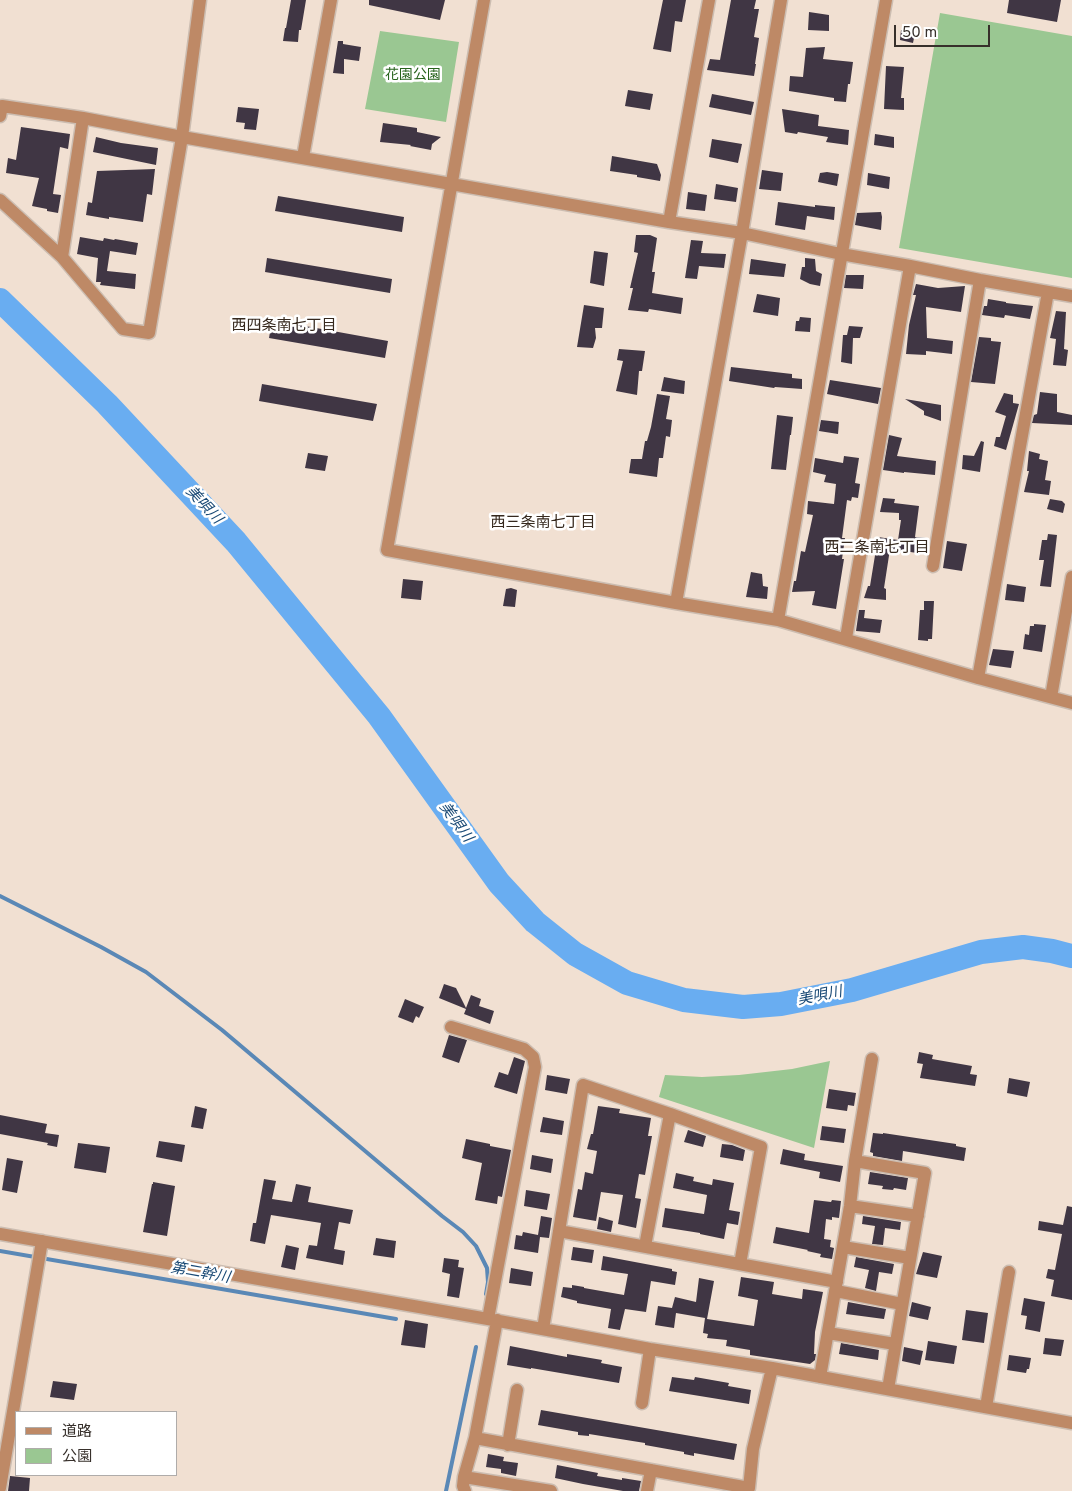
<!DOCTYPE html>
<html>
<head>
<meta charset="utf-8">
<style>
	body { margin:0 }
	#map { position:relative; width:1072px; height:1491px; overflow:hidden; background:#f1e0d2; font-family:Overpass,"Noto Sans JP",sans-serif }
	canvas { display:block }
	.legend { position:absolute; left:15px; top:1411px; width:162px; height:65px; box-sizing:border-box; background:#fff; border:1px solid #afacaa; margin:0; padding:6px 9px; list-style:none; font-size:15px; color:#37302b }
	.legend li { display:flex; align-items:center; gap:10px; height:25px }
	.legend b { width:25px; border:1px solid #afacaa }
	.scale { position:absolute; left:894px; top:25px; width:96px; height:22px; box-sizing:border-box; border:2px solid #37302b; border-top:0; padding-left:6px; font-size:15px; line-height:18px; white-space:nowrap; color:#37302b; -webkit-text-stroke:4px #fff; paint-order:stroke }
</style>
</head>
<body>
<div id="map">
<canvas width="1072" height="1491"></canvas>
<ul class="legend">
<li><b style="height:6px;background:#be8966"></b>道路</li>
<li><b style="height:14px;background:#9ac792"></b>公園</li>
</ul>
<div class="scale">50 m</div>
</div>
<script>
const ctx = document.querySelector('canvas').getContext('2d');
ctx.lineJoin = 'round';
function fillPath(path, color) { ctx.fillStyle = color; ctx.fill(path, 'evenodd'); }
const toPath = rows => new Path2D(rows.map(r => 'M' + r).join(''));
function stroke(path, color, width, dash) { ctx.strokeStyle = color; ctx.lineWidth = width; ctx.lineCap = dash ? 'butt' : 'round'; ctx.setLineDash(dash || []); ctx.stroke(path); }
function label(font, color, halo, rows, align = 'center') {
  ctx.font = font + ' Overpass,"Noto Sans JP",sans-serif'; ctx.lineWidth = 5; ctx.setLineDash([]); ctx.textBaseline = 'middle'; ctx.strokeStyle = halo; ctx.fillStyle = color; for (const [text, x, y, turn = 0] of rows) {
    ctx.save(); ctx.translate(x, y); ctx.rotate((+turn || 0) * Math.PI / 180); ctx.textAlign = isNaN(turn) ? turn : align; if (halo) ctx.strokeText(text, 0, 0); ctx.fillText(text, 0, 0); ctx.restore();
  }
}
fillPath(toPath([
	[940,13,1072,36,1072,278,899,248],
	[380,31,459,42,446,122,365,109],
	[830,1061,814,1148,659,1097,665,1075,702,1077,739,1075,792,1069]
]), '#9ac792');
stroke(toPath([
	[0,896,101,947,146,972,222,1030,442,1216,463,1232,476,1246,487,1268,488,1282,486,1294],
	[0,1251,396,1319],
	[446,1491,476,1347]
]), '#5a88b6', 4);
stroke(toPath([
	[0,300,107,404,236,542,379,716,499,883,535,922,575,954,627,983,684,1000,743,1007,781,1004,852,990,981,952,1023,947,1052,951,1072,956]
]), '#69adf1', 24);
fillPath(toPath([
	[291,0,306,0,301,30,299,30,298,42,283,41,285,28,286,28],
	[369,0,445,0,440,20,369,5],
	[663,0,686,0,682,22,675,21,671,52,653,49],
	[731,0,756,0,754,9,759,9,754,37,759,38,755,64,756,64,754,76,707,70,710,59,720,60],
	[1009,0,1061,0,1057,22,1007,13],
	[809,12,829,15,829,31,808,30],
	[901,30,915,33,913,43,900,40],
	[338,41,343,41,343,44,361,47,359,61,344,59,344,74,333,73],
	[825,47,823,59,853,62,850,84,848,84,846,102,834,101,834,98,789,91,790,76,803,77,806,48],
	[886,66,904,67,901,98,904,98,904,110,884,109],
	[628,90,653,94,650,110,625,106],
	[712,94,754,102,751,115,709,107],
	[238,107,259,109,256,130,244,129,245,123,236,122],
	[782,109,819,115,818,126,849,130,848,145,826,142,828,137,798,132,797,134,785,132],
	[383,123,417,128,417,132,441,137,432,144,431,150,410,146,411,145,380,142],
	[21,127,70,134,68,149,60,147,53,194,61,195,58,213,47,211,47,209,32,206,39,178,6,173,8,158,16,160],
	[875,134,894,137,894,148,874,145],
	[96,137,121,143,158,148,156,165,93,152],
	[712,139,742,144,738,163,709,157],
	[612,156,657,164,661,175,660,181,637,177,637,175,610,171],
	[155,169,152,195,147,194,143,222,109,217,109,219,86,215,88,202,92,203,97,171],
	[762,170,783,173,781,191,759,189],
	[827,172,839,174,837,186,818,182,820,173],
	[868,173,890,177,889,189,867,185],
	[716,184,738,188,736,202,714,199],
	[688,192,707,195,705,211,686,209],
	[278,196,404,217,402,232,275,211],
	[778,202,815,207,815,205,835,207,834,220,807,216,805,230,775,225],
	[881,212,882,217,881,230,855,225,857,213],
	[636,235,650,235,657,238,652,272,655,272,652,293,683,298,681,314,649,309,648,312,628,310,633,288,630,288,638,253,634,252],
	[80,237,103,241,104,238,114,240,115,239,138,243,136,255,110,251,107,271,136,274,135,289,100,285,101,282,96,282,98,258,77,254],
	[691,240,703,241,701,253,726,254,724,268,699,266,697,279,685,278],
	[594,251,608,253,604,286,590,283],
	[267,258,392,279,390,293,265,272],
	[805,258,815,259,816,271,822,274,820,286,810,284,800,279,802,267,805,267],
	[751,259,786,264,784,277,749,274],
	[846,275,864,275,863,289,844,288],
	[916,284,938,288,965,286,961,312,926,307,927,338,953,341,952,354,926,351,926,355,906,354,909,325,916,295,913,295],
	[757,294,780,298,778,316,753,312],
	[988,299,1006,302,1006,303,1033,306,1030,319,1005,315,1004,318,982,315,984,306,987,306],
	[584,305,604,308,602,328,595,328,596,338,593,348,577,347],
	[1056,311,1066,312,1064,349,1068,350,1066,366,1053,365,1056,339,1050,338],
	[800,317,811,318,810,332,795,331,796,321,799,321],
	[272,320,388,341,385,358,269,338],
	[849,326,863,327,860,338,853,338,852,364,841,362,843,335,847,335],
	[979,337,991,338,991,341,1001,342,995,384,971,382],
	[619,349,645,351,642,371,639,371,637,395,616,391,623,361,617,360],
	[731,367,792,374,792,378,802,379,802,389,775,387,774,388,729,381],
	[664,377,685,381,684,394,661,391],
	[830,380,881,388,878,404,827,394],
	[262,384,377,404,373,421,259,401],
	[1040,392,1057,394,1057,412,1072,415,1072,425,1032,423,1034,415,1037,414],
	[1004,393,1013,395,1013,403,1019,404,1006,450,994,446,996,437,1000,437,1006,416,995,412],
	[657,394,670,396,666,419,672,420,670,437,666,436,663,458,659,458,657,477,629,473,631,459,642,459,645,441,647,441,651,427],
	[905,399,941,405,941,421,924,415,924,411],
	[777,415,793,417,791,435,790,435,786,470,771,469],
	[821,420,839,422,838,434,819,431],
	[889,435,902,438,897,456,936,461,935,475,904,472,904,473,883,470],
	[981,441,984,442,980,472,962,469,963,455,974,456],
	[1029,451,1040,454,1039,459,1048,461,1045,480,1051,481,1049,495,1024,492,1029,471,1027,471],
	[308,453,328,456,325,471,305,468],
	[844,456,859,458,855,483,860,484,858,498,852,497,851,501,847,500,842,538,845,538,842,559,844,559,836,609,812,605,815,591,792,592,794,581,796,581,801,551,805,552,813,515,807,514,808,501,834,504,836,484,824,482,826,475,813,472,815,458,843,463],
	[883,498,895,499,894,503,919,506,915,537,926,538,924,554,890,549,884,588,886,589,886,600,864,598,868,586,870,586,878,537,898,540,901,520,899,520,899,513,880,512],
	[1050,499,1062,501,1065,504,1063,513,1047,509],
	[1048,534,1057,535,1051,587,1040,586,1044,560,1039,560,1042,540,1047,540],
	[947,541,967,544,962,571,943,568],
	[751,572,762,574,763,586,768,587,767,599,746,597],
	[403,579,423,581,421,600,401,598],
	[1007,584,1026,587,1024,602,1005,600],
	[511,588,517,590,515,607,503,606,506,589],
	[924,601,934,601,932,639,928,639,928,641,918,640,920,610,924,610],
	[859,610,865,610,864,618,882,620,880,633,856,631],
	[1034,624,1046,625,1042,652,1023,649,1025,634,1029,635,1030,626,1034,626],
	[993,649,1014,651,1011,668,989,665],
	[444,984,456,988,466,1008,471,995,481,999,479,1006,494,1011,490,1024,464,1014,466,1009,439,998],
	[405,999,424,1007,419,1018,416,1016,413,1023,398,1017],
	[449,1035,467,1040,459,1063,442,1057],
	[919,1052,933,1055,932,1059,972,1066,970,1074,977,1075,975,1086,920,1078,923,1064,917,1063],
	[514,1057,525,1061,517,1094,494,1087,499,1072,508,1075],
	[547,1075,570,1079,567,1094,545,1090],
	[1009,1078,1030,1082,1027,1097,1007,1093],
	[829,1089,856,1093,854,1106,848,1105,847,1111,826,1108],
	[195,1106,207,1109,203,1129,191,1127],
	[598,1106,620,1109,619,1113,651,1118,648,1136,652,1136,645,1175,639,1174,635,1198,641,1199,636,1228,618,1224,623,1195,601,1192,596,1221,573,1217,578,1189,582,1190,585,1172,593,1174,597,1151,587,1149,591,1134,593,1134],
	[0,1115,47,1124,45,1133,59,1135,57,1147,47,1145,48,1143,0,1134],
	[543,1117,564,1121,562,1135,540,1132],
	[822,1126,846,1129,844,1143,820,1140],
	[688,1130,706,1136,703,1147,684,1142],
	[873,1133,883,1134,883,1133,956,1144,956,1146,966,1148,964,1161,903,1151,902,1161,873,1156,873,1153,870,1152],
	[466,1139,490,1144,490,1146,511,1150,502,1197,498,1196,497,1204,475,1200,482,1163,462,1158],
	[159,1141,185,1145,182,1162,156,1157],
	[78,1143,110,1147,106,1173,74,1168],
	[722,1144,732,1145,745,1150,743,1161,720,1157],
	[783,1149,805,1154,804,1160,843,1166,840,1182,819,1178,820,1172,780,1164],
	[532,1155,553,1159,551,1173,530,1169],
	[7,1158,23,1161,17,1193,2,1190],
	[870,1172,908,1178,906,1190,894,1188,893,1190,882,1189,883,1186,868,1184],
	[676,1173,694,1177,693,1181,712,1185,713,1179,734,1183,729,1210,740,1212,738,1225,727,1223,724,1239,700,1234,700,1233,662,1227,665,1208,704,1214,707,1195,673,1188],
	[264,1179,276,1181,272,1199,292,1202,296,1184,311,1187,308,1202,353,1210,350,1224,339,1222,334,1249,345,1251,343,1265,306,1258,309,1245,317,1246,321,1223,271,1215,265,1244,250,1241,253,1223,256,1223],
	[153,1182,175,1186,167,1236,143,1232,152,1184,153,1184],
	[526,1190,550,1194,547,1210,524,1206],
	[814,1200,831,1202,832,1200,841,1201,839,1218,832,1217,832,1220,826,1219,824,1239,831,1240,830,1247,834,1248,832,1259,820,1257,821,1254,807,1251,808,1250,773,1243,776,1227,809,1233],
	[1067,1206,1072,1207,1072,1300,1051,1296,1054,1280,1046,1278,1048,1269,1055,1270,1062,1234,1038,1230,1039,1221,1063,1225],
	[541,1216,552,1218,549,1238,540,1237,538,1253,514,1249,516,1235,522,1236,523,1232,538,1235],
	[863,1216,901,1222,900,1230,885,1228,883,1245,872,1244,875,1226,862,1224],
	[599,1217,613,1221,611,1232,597,1229],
	[376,1238,396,1241,394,1258,373,1255],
	[286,1245,299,1248,295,1270,281,1267],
	[573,1247,594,1250,592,1263,571,1260],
	[923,1252,942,1256,937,1278,916,1274],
	[603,1256,672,1269,672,1271,677,1272,675,1285,651,1281,646,1312,625,1309,620,1330,608,1328,611,1309,577,1303,577,1301,561,1297,563,1287,572,1288,572,1285,584,1287,584,1288,624,1295,628,1274,601,1270],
	[856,1257,894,1264,892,1274,879,1272,876,1291,865,1288,869,1270,854,1267],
	[444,1258,459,1260,458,1267,464,1268,459,1298,447,1296,450,1274,442,1272],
	[511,1268,533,1272,531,1286,509,1283],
	[741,1277,774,1282,772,1294,802,1299,803,1289,823,1292,815,1332,814,1354,816,1354,815,1360,810,1364,750,1355,750,1350,726,1346,727,1340,707,1338,708,1334,703,1333,705,1318,676,1313,674,1328,655,1325,658,1306,672,1308,675,1297,696,1302,699,1278,714,1281,707,1319,754,1326,758,1300,738,1296],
	[1024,1298,1045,1302,1040,1332,1025,1329,1027,1316,1021,1315],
	[848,1302,886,1309,884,1319,846,1314],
	[912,1302,931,1307,928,1320,909,1316],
	[966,1310,988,1313,984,1343,962,1340],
	[405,1320,428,1324,425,1348,401,1345],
	[1045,1338,1064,1340,1061,1356,1043,1354],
	[928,1341,957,1346,954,1364,925,1360],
	[841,1343,879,1350,878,1360,839,1354],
	[510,1346,567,1357,567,1354,602,1360,601,1363,622,1367,619,1383,531,1368,531,1369,507,1365],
	[904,1347,923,1351,920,1365,902,1361],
	[1009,1355,1031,1358,1029,1369,1027,1369,1026,1373,1007,1370],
	[672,1377,694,1380,695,1377,729,1383,728,1386,751,1390,749,1404,669,1391],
	[53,1381,77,1384,74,1400,50,1397],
	[541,1410,737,1444,734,1460,694,1453,694,1456,684,1454,684,1452,645,1445,645,1443,589,1434,589,1436,578,1435,578,1432,538,1425],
	[488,1454,504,1457,503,1461,518,1463,516,1476,501,1473,501,1469,486,1467],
	[557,1465,598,1473,597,1476,622,1480,622,1478,641,1481,639,1491,623,1491,583,1484,555,1478],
	[10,1476,30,1478,29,1491,8,1491]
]), '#403644');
const minor = toPath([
	[484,0,387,550,676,603,778,620,978,678,1072,703],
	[0,116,2,106,83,118,182,137,669,222,742,233,841,254,910,266,980,280,1072,296],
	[303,157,331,0],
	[0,200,62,257,123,329,149,333,182,137,200,0],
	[669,222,709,0],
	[62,257,83,118],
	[933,566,980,280],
	[676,603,742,233,781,0],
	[778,620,886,0],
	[846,638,910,266],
	[978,678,1048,292],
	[1051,697,1072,577],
	[451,1027,524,1049,533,1057,535,1067,488,1319],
	[855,1161,925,1173,888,1389],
	[850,1206,918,1216],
	[559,1231,837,1282],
	[0,1234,488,1319,650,1349,772,1368,1072,1423],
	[645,1246,670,1114,761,1147,740,1264],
	[843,1247,910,1258],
	[836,1291,902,1304],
	[497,1320,475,1438,749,1488,753,1449,772,1368],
	[543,1329,583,1085,670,1114],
	[828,1333,895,1344],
	[820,1377,850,1206,855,1161,872,1059],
	[642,1403,650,1349],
	[986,1407,1009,1272],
	[508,1445,517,1390],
	[464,1477,551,1491],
	[0,1488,42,1241],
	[465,1491,463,1486,464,1477,475,1438],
	[647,1491,651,1470]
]);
stroke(minor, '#ccbdb1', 15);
stroke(minor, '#be8966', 12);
label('14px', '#27631c', '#fff', [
	["花園公園",413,76]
]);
label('15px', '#36291e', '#fff', [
	["西四条南七丁目",284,327],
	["西三条南七丁目",543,524],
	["西二条南七丁目",877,549]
]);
label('italic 15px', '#194975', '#fff', [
	["美唄川",203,506,47],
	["美唄川",455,823,54],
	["美唄川",820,997,-11],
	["第二幹川",200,1274,10]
]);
</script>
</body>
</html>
